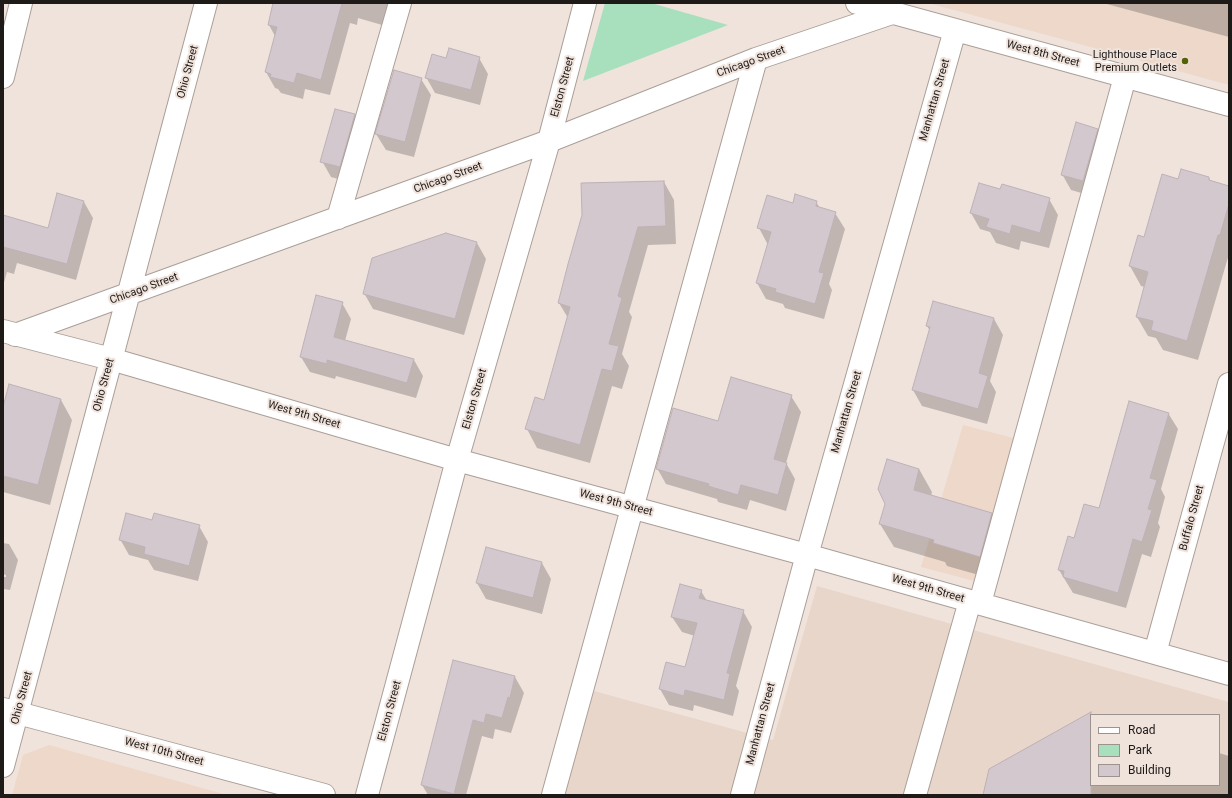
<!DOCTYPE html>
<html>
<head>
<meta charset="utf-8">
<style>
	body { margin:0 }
	#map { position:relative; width:1232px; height:798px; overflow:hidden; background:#f0e3dc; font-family:Roboto,sans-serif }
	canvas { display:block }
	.frame { position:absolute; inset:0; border:4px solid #1e1a18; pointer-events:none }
	.legend { position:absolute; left:1090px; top:714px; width:130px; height:72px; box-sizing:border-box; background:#f0e3dc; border:1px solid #9c938e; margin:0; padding:5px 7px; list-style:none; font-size:12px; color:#1e1a18 }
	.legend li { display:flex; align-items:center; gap:8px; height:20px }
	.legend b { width:20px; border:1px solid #9c938e }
</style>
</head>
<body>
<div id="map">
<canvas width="1232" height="798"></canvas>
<div class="frame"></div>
<ul class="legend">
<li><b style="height:5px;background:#fff"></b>Road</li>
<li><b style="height:11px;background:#a8dfbd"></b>Park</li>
<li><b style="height:11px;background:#d4c8cf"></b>Building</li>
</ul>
</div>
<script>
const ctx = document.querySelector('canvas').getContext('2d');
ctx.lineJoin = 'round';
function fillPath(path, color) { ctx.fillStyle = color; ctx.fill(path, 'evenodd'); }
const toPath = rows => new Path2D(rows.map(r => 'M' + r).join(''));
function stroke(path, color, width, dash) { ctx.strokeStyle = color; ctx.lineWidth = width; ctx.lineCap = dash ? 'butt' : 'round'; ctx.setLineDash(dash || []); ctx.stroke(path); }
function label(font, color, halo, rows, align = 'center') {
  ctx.font = font + ' Roboto,sans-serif'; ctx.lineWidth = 4; ctx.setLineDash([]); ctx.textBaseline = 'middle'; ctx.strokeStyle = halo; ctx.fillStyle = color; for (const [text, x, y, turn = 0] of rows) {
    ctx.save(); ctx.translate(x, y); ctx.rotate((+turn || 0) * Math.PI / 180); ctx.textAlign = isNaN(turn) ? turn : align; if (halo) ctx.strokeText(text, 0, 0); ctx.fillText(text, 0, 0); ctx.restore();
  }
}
fillPath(toPath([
	[928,3,1229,3,1229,85,1054,37],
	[963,425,1025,441,986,584,921,567],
	[49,745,227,795,12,795,23,755]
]), '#edd8ca');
fillPath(toPath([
	[817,586,1229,702,1229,795,564,795,594,691,773,740],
	[1091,715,1219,715,1219,785,1091,785]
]), '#e9d6ca');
fillPath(toPath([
	[605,3,651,3,728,25,583,81]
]), '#a8dfbd');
fillPath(toPath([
	[274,3,396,3,389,27,358,18,357,25,350,23,330,95,305,89,303,99,281,93,278,89,275,88,266,72,275,36,269,25],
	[1103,3,1229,3,1229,37],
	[479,58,488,74,480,105,435,93,426,77,446,59],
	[421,79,431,95,414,157,386,150,376,134],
	[354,115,363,131,349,182,331,177,322,161],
	[1097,130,1106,146,1092,196,1071,190,1062,174],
	[1209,178,1211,182,1229,187,1229,254,1198,360,1163,350,1156,338,1148,336,1137,317,1145,287,1141,286,1130,266,1145,238,1179,180],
	[664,182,674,200,676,244,648,245,629,312,632,317,622,354,629,366,622,389,612,386,590,463,537,448,527,429,545,401,568,318,559,303],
	[1001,190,1049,199,1058,215,1049,248,1021,241,1019,250,996,243,990,232,980,229,971,213],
	[84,202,93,218,76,280,17,263,14,274,7,272,3,286,3,216,48,229],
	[816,202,820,208,835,213,845,229,829,284,832,290,824,319,785,308,783,304,766,299,757,283,768,245,759,228,793,204],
	[477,243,486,259,464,335,373,309,364,293],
	[342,303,351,319,345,341,414,360,423,376,416,398,336,376,335,379,310,372,301,357],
	[994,319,1003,335,990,381,996,392,987,424,922,406,913,390,930,331,927,326],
	[791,396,801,412,786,463,795,479,786,511,750,500,747,510,718,502,717,499,666,484,657,468],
	[61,400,72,420,50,505,3,492,3,411],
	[1168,413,1178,429,1161,489,1165,497,1158,523,1160,527,1151,557,1142,554,1126,608,1073,593,1059,570,1075,539,1099,509],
	[919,469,932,492,931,496,991,514,1004,537,993,579,947,566,945,562,894,547,880,524],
	[153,521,199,526,208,542,198,581,154,570,148,560,129,555,120,539],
	[3,543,9,544,18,560,10,590,3,589,3,577,6,577,6,575,3,574],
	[542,563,551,579,542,614,486,599,477,583],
	[701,591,707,601,743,611,752,627,736,686,739,691,733,716,694,705,693,711,669,705,660,689,686,668,695,636,682,632,672,617],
	[454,661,515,677,524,693,511,733,495,729,493,739,482,736,466,795,428,795,422,785],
	[1091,716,1091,785,1219,785,1219,753,1229,756,1229,795,984,795]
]), '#0003');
const building = toPath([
	[273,3,342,3,321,80,297,73,294,83,270,77,271,74,265,72,277,27,268,25,273,3],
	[449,48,480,57,471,90,425,78,432,54,446,58,449,48],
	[394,70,422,78,405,142,375,134,394,70],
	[335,109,355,114,340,167,320,162,335,109],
	[1076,122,1098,129,1083,181,1061,175,1076,122],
	[1181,169,1209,177,1209,180,1229,186,1229,204,1220,235,1218,235,1187,341,1151,330,1153,321,1136,317,1148,272,1129,266,1138,235,1144,237,1162,174,1178,179,1181,169],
	[664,181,666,226,638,227,618,296,622,298,609,344,619,346,612,371,602,369,580,445,525,429,535,397,544,400,570,307,558,303,568,264,582,215,581,183,664,181],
	[979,183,1000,189,1002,184,1050,198,1040,233,1012,225,1010,234,986,227,989,219,970,213,979,183],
	[57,193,84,201,67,264,3,247,3,215,48,228,57,193],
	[795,194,817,201,816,206,836,212,819,272,824,273,815,304,775,292,776,289,756,283,771,232,757,228,767,195,793,203,795,194],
	[446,233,477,242,455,319,363,294,372,258,446,233],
	[316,295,343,302,334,337,414,359,407,383,327,360,327,364,300,357,316,295],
	[933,301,994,318,979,373,988,376,978,409,912,390,930,327,926,326,933,301],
	[731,377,792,395,774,459,787,463,778,495,741,485,738,495,708,486,709,484,656,469,673,408,718,421,731,377],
	[9,384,61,399,38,485,3,476,3,407,9,384],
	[1129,401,1169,413,1150,478,1157,480,1148,509,1152,510,1142,542,1133,539,1118,593,1063,577,1064,571,1058,570,1068,536,1074,538,1084,504,1099,508,1129,401],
	[887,459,919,469,914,490,992,513,980,557,933,543,934,540,879,524,885,504,878,489,887,459],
	[126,513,152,520,154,513,200,525,189,566,144,554,145,547,119,540,126,513],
	[486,547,542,562,533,598,476,583,486,547],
	[680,584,702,590,699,598,744,610,727,673,730,674,724,700,685,690,684,696,659,689,666,662,685,667,697,623,671,617,680,584],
	[453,660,515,676,510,698,508,697,502,718,486,714,484,723,473,720,454,794,421,785,453,660],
	[1091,712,1091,795,983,795,989,769,1091,712]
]);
fillPath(building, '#d4c8cf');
stroke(building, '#bdb1b7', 1);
const minor = toPath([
	[857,3,1229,105],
	[3,77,21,3],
	[338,218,400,3],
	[3,331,111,359,457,460,807,555,1229,674],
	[15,335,549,141,756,59,892,13],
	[980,603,1125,77],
	[1155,653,1229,384],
	[3,709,324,795],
	[3,766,206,3],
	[367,795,457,460,549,141,585,3],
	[553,795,756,59],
	[742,795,807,555,955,30],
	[915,795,970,601]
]);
stroke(minor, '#aa9f98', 24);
stroke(minor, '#fff', 22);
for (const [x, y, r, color] of [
	[1185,61,4,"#546204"]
]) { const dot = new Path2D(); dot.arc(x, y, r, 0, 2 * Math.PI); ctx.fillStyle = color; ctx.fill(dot); stroke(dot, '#f0e3dc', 1.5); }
label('11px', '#1e1a18', '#f0e3dc', [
	["West 8th Street",1043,54,15],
	["Chicago Street",751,62,-20],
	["Ohio Street",188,72,-75],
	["Elston Street",563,87,-75],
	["Manhattan Street",935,100,-74],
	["Chicago Street",448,178,-20],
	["Chicago Street",144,289,-20],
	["Ohio Street",104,385,-75],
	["Elston Street",475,399,-74],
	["Manhattan Street",847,412,-74],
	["West 9th Street",304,415,16],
	["West 9th Street",616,503,15],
	["Buffalo Street",1192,518,-75],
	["West 9th Street",928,589,16],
	["Ohio Street",22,698,-75],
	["Elston Street",390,711,-75],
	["Manhattan Street",761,724,-75],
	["West 10th Street",164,752,15]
]);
label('11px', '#1e1a18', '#f0e3dc', [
	["Lighthouse Place",1177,55],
	["Premium Outlets",1177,68]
], 'right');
</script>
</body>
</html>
